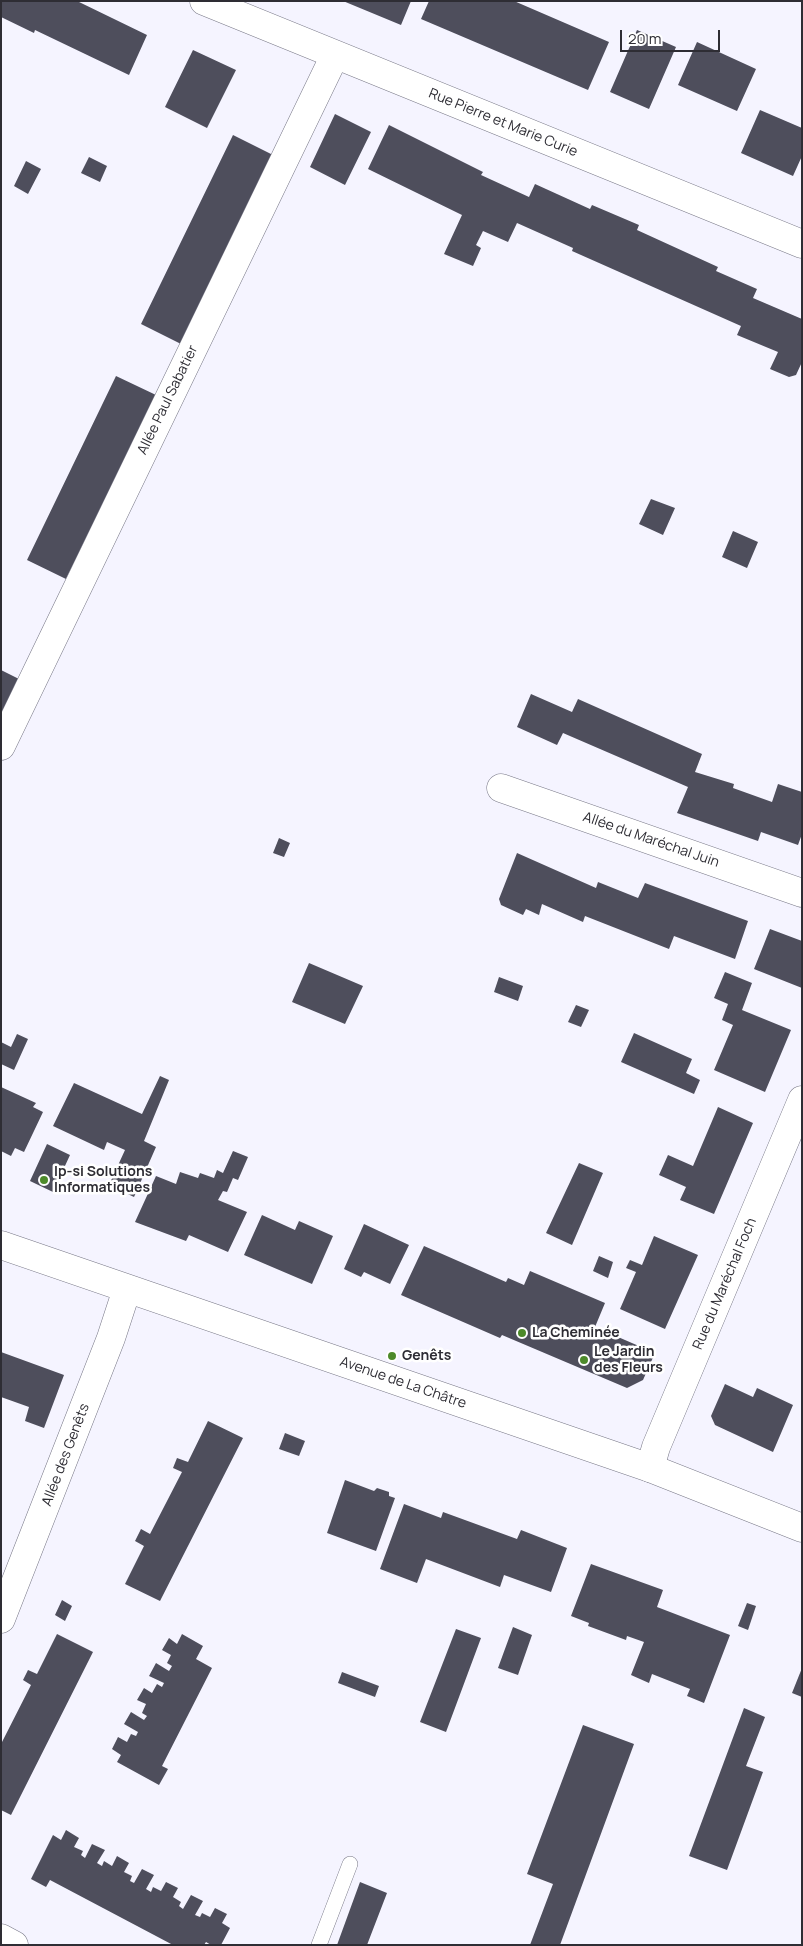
<!DOCTYPE html>
<html>
<head>
<meta charset="utf-8">
<style>
	body { margin:0 }
	#map { position:relative; width:803px; height:1946px; overflow:hidden; background:#f5f4ff; font-family:Manrope,sans-serif }
	canvas { display:block }
	.frame { position:absolute; inset:0; border:2px solid #2e2d34; pointer-events:none }
	.scale { position:absolute; left:620px; top:30px; width:100px; height:22px; box-sizing:border-box; border:2px solid #2e2d34; border-top:0; padding-left:6px; font-size:15px; line-height:18px; white-space:nowrap; color:#2e2d34; -webkit-text-stroke:4px #fff; paint-order:stroke }
</style>
</head>
<body>
<div id="map">
<canvas width="803" height="1946"></canvas>
<div class="frame"></div>
<div class="scale">20 m</div>
</div>
<script>
const ctx = document.querySelector('canvas').getContext('2d');
ctx.lineJoin = 'round';
function fillPath(path, color) { ctx.fillStyle = color; ctx.fill(path, 'evenodd'); }
const toPath = rows => new Path2D(rows.map(r => 'M' + r).join(''));
function stroke(path, color, width, dash) { ctx.strokeStyle = color; ctx.lineWidth = width; ctx.lineCap = dash ? 'butt' : 'round'; ctx.setLineDash(dash || []); ctx.stroke(path); }
function label(font, color, halo, rows, align = 'center') {
  ctx.font = font + ' Manrope,sans-serif'; ctx.lineWidth = 5; ctx.setLineDash([]); ctx.textBaseline = 'middle'; ctx.strokeStyle = halo; ctx.fillStyle = color; for (const [text, x, y, turn = 0] of rows) {
    ctx.save(); ctx.translate(x, y); ctx.rotate((+turn || 0) * Math.PI / 180); ctx.textAlign = isNaN(turn) ? turn : align; if (halo) ctx.strokeText(text, 0, 0); ctx.fillText(text, 0, 0); ctx.restore();
  }
}
fillPath(toPath([
	[1,1,77,1,147,35,129,75,35,30,34,33,1,17],
	[343,1,411,1,401,25],
	[429,1,514,1,609,42,588,90,421,19],
	[637,30,676,47,649,109,610,92],
	[697,42,756,69,737,111,678,85],
	[193,50,236,70,207,128,165,107],
	[760,110,802,128,802,156,793,176,741,153],
	[335,114,371,132,345,185,310,167],
	[389,125,483,172,481,175,529,197,535,184,590,209,592,205,639,225,637,230,718,267,716,271,757,289,753,298,802,319,802,362,796,375,789,377,770,369,778,352,737,335,741,326,572,251,573,248,517,223,508,242,483,231,476,245,481,248,473,266,444,254,462,215,368,169],
	[233,135,273,155,181,344,141,324],
	[89,157,107,166,100,182,81,173],
	[26,161,41,169,28,194,14,186],
	[116,376,156,395,66,579,27,560],
	[651,499,675,508,663,535,639,524],
	[733,531,758,542,747,568,722,557],
	[1,670,19,679,1,714],
	[531,694,572,712,578,699,702,754,695,772,734,784,733,788,772,802,778,784,802,792,802,834,798,845,761,832,758,841,677,813,688,787,563,733,557,745,517,727],
	[279,838,290,843,284,857,273,853],
	[517,853,596,888,598,882,638,898,645,883,748,921,735,959,674,936,669,949,585,916,583,922,542,904,539,915,526,909,523,915,501,905,499,899],
	[770,929,802,941,802,988,754,969],
	[309,963,363,986,345,1024,292,1002],
	[725,972,752,983,742,1010,791,1030,765,1092,714,1070,733,1025,722,1020,728,1004,714,998],
	[499,977,523,986,518,1001,494,992],
	[576,1005,589,1010,581,1027,568,1022],
	[634,1033,692,1059,686,1073,700,1080,694,1094,621,1062],
	[17,1034,28,1039,14,1070,1,1064,1,1042,11,1047],
	[160,1076,169,1080,144,1141,156,1147,134,1197,109,1185,125,1150,107,1142,104,1150,53,1126,74,1083,142,1114],
	[1,1087,36,1103,33,1107,43,1112,24,1152,15,1148,11,1156,1,1151],
	[718,1107,753,1123,714,1214,680,1200,686,1187,659,1175,668,1155,693,1166],
	[47,1144,70,1155,53,1192,30,1181],
	[233,1151,248,1157,238,1180,233,1178,227,1192,223,1191,218,1200,247,1212,228,1252,189,1235,186,1241,135,1222,156,1176,176,1184,180,1172,198,1178,200,1173,214,1178,217,1170,223,1173],
	[579,1163,603,1173,572,1245,546,1233],
	[262,1215,295,1230,299,1221,333,1236,312,1284,244,1255],
	[364,1224,409,1245,390,1284,364,1272,361,1277,344,1269],
	[654,1236,698,1255,665,1329,620,1309,636,1272,626,1268,630,1260,642,1265],
	[424,1246,506,1282,508,1278,524,1285,530,1271,605,1303,595,1327,655,1353,643,1380,627,1388,502,1335,500,1338,401,1295],
	[599,1256,613,1262,608,1278,593,1271],
	[1,1352,64,1375,44,1428,25,1421,29,1407,1,1397],
	[725,1384,753,1397,757,1388,793,1405,773,1452,715,1425,711,1416],
	[208,1421,243,1438,160,1601,125,1584,144,1546,135,1541,141,1529,150,1534,182,1472,173,1468,177,1458,188,1462],
	[285,1433,305,1441,299,1456,279,1449],
	[345,1480,374,1491,377,1488,389,1492,389,1496,395,1498,376,1551,327,1533],
	[404,1504,441,1518,443,1512,517,1539,521,1530,567,1548,551,1592,504,1575,500,1587,426,1559,417,1583,380,1569],
	[591,1564,663,1590,657,1607,730,1635,704,1703,687,1696,690,1689,652,1674,649,1683,631,1675,644,1642,627,1636,626,1640,588,1626,589,1623,571,1616],
	[62,1600,72,1606,65,1621,55,1615],
	[747,1603,756,1606,748,1630,738,1626],
	[513,1627,532,1635,518,1675,498,1668],
	[456,1629,481,1638,446,1732,420,1722],
	[57,1634,93,1652,11,1815,1,1810,1,1744,31,1685,23,1680,28,1670,37,1674],
	[182,1634,203,1646,196,1659,212,1668,162,1766,168,1769,159,1785,117,1762,121,1755,112,1749,118,1737,127,1742,131,1734,136,1736,138,1732,124,1724,131,1712,144,1720,147,1716,142,1713,146,1704,137,1700,144,1688,152,1693,157,1684,162,1687,164,1683,149,1676,156,1663,169,1671,172,1666,167,1663,171,1655,162,1650,169,1638,177,1644],
	[802,1668,802,1697,792,1693],
	[342,1672,379,1686,375,1697,338,1683],
	[744,1708,765,1717,746,1766,763,1772,727,1870,689,1856],
	[583,1725,634,1744,560,1945,530,1945,553,1884,527,1874],
	[66,1830,79,1838,74,1847,83,1851,81,1855,85,1858,92,1844,105,1850,97,1863,102,1866,104,1861,112,1866,117,1856,129,1863,124,1872,132,1876,130,1881,134,1883,142,1869,154,1875,146,1889,151,1892,153,1887,161,1891,166,1882,178,1888,173,1897,181,1902,179,1906,183,1909,191,1895,203,1901,195,1915,200,1917,202,1913,210,1917,215,1908,227,1914,222,1923,230,1928,221,1945,211,1945,206,1942,204,1945,173,1945,50,1880,46,1887,31,1879,53,1835,61,1840],
	[360,1882,387,1893,367,1945,337,1945]
]), '#4e4e5c');
const service = toPath([
	[319,1945,350,1864]
]);
const minor = toPath([
	[1,746,335,55],
	[501,788,802,893],
	[650,1468,656,1447,802,1100],
	[1,1619,111,1338,127,1289],
	[1,1938,14,1945]
]);
const tertiary = toPath([
	[204,1,802,244]
]);
const secondary = toPath([
	[1,1245,650,1468,802,1528]
]);
stroke(service, '#787887', 16);
stroke(minor, '#787887', 29);
stroke(tertiary, '#787887', 29);
stroke(secondary, '#787887', 29);
stroke(service, '#fff', 15);
stroke(minor, '#fff', 28);
stroke(tertiary, '#fff', 28);
stroke(secondary, '#fff', 28);
for (const [x, y, r, color] of [
	[44,1180,5,"#4d8a2a"],
	[522,1333,5,"#4d8a2a"],
	[392,1356,5,"#4d8a2a"],
	[584,1360,5,"#4d8a2a"]
]) { const dot = new Path2D(); dot.arc(x, y, r, 0, 2 * Math.PI); ctx.fillStyle = color; ctx.fill(dot); stroke(dot, '#fff', 2); }
label('14px', '#2e2d34', '#fff', [
	["Rue Pierre et Marie Curie",503,123,22],
	["Allée Paul Sabatier",168,400,-64],
	["Allée du Maréchal Juin",651,840,19],
	["Rue du Maréchal Foch",725,1284,-67],
	["Avenue de La Châtre",403,1383,19],
	["Allée des Genêts",66,1455,-69]
]);
label('bold 14px', '#2e2d34', '#fff', [
	["Ip-si Solutions",54,1172],
	["Informatiques",54,1188],
	["La Cheminée",532,1333],
	["Le Jardin",594,1352],
	["des Fleurs",594,1368],
	["Genêts",402,1356]
], 'left');
</script>
</body>
</html>
